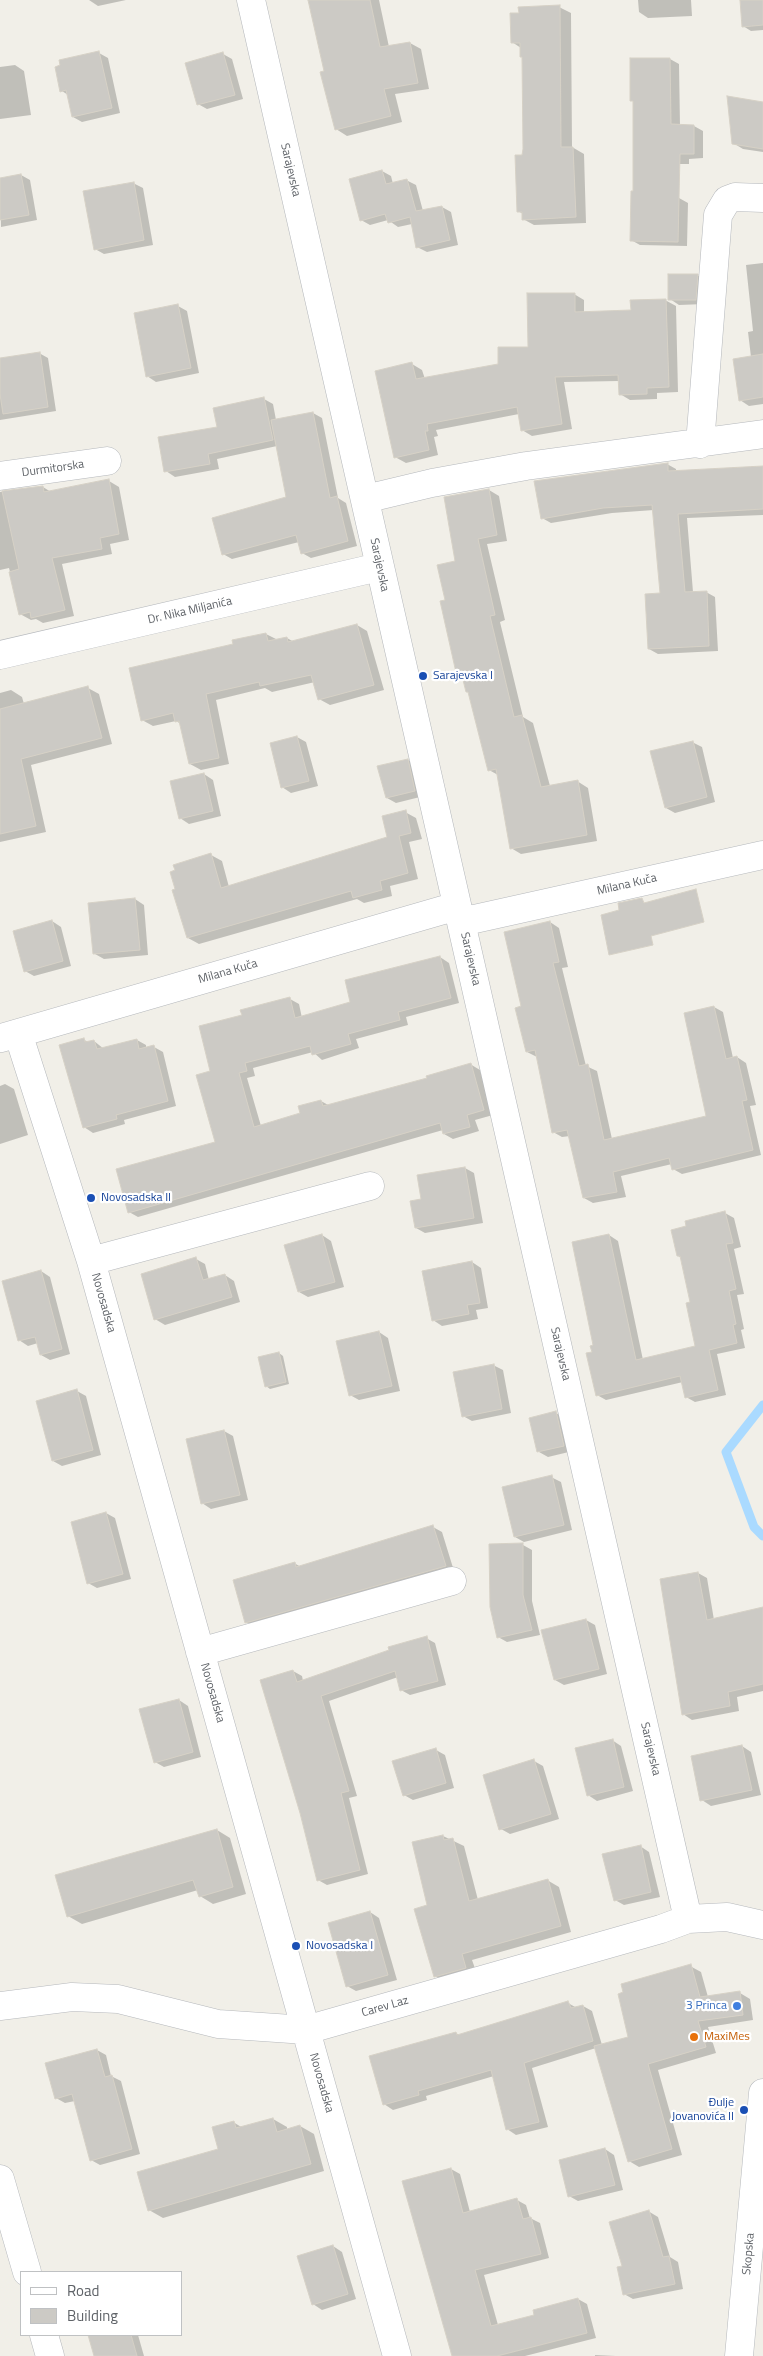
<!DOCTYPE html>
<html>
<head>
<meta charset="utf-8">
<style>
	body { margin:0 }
	#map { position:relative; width:763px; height:2356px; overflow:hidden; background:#f1efe8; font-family:"Titillium Web",sans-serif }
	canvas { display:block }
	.legend { position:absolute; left:20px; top:2271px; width:162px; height:65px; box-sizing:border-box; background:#fff; border:1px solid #bfc1c3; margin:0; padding:6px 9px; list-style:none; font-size:15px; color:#5f6368 }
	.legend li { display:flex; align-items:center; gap:10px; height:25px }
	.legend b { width:25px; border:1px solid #bfc1c3 }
</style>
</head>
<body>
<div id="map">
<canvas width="763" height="2356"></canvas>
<ul class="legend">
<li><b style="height:6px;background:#fff"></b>Road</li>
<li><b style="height:14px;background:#cccac5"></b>Building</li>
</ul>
</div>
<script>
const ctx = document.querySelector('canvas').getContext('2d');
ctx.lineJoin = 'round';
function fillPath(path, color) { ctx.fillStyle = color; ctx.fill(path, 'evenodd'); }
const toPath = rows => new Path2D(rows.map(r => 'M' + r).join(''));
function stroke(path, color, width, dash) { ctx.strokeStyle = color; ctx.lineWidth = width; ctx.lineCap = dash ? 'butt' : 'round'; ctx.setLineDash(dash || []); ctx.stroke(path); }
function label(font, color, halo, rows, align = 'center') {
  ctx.font = font + ' "Titillium Web",sans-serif'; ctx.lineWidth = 4.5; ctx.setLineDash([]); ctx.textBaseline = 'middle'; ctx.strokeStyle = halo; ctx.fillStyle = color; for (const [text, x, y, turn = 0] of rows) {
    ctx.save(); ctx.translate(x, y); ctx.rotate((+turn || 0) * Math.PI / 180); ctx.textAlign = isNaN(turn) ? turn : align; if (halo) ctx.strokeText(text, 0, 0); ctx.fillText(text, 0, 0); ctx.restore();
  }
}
fillPath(toPath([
	[89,0,126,0,98,6],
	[310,0,379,0,389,47,410,43,421,49,429,89,395,94,402,122,347,136,336,129,326,72],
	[638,0,691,0,692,16,648,18,639,12],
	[741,0,763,0,763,30,751,31,743,26],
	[559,7,571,13,572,147,584,154,586,223,534,225,523,219,523,214,518,211,524,156,523,57,521,48,512,42],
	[99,53,108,58,120,113,82,122,73,117,68,95,62,91],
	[223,54,232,59,243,99,207,109,198,104],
	[670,59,679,64,680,126,694,126,703,131,703,158,689,159,689,164,669,164,679,198,688,203,687,246,640,245,631,240,634,192,634,102,632,100],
	[15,65,24,71,31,115,0,119,0,67],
	[763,103,763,152,743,149,733,143],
	[382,171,391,176,393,184,406,180,416,185,423,211,442,207,451,212,458,245,427,252,417,247,412,224,398,227,388,220,370,225,361,220],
	[21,175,30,180,37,220,1,227,0,179],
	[133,183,143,188,153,245,104,254,95,249],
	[763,263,763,404,749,406,740,400,751,357,748,332,753,331,746,265],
	[697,275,706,280,705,304,679,305,670,299],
	[574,294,584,300,584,313,632,311,665,300,676,306,678,392,657,393,657,399,630,400,620,394,619,381,564,382,572,429,532,436,522,430,519,414,436,430,438,436,434,437,438,455,406,463,395,457,412,364,422,370,425,379,499,365,529,348],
	[178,306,187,311,199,373,156,382,147,376],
	[39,353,48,358,56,411,0,420,0,359],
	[264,399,273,404,276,420,313,413,322,418,338,498,346,503,357,546,311,558,302,553,299,542,232,559,223,554,288,498,277,446,217,459,219,469,175,477,166,471,219,428],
	[667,464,676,469,676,472,763,467,763,515,687,518,693,592,706,592,715,597,718,651,658,654,649,649,661,594,654,510,612,513,551,523,542,518],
	[109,481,119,487,129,540,110,544,112,554,62,564,74,616,43,623,36,619,31,620,20,614,9,568,0,570,0,492,43,487,51,492],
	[489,490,499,496,507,541,487,544,505,620,500,622,523,717,533,723,550,786,577,781,588,788,597,841,521,854,511,848,498,775,489,770,469,693,464,680,458,676,446,601,457,562],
	[357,625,367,631,384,690,330,705,319,699,315,682,272,692,265,688,216,700,229,764,201,770,190,764,181,724,176,721,153,726,142,720,234,644,266,634,278,640,287,638,294,642],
	[88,688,99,694,112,744,31,765,46,832,0,842,0,693,11,690,22,697,24,704],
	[297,737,306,742,318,786,291,793,282,787],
	[692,742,702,747,715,802,675,813,666,808],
	[408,760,417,765,424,796,396,803,387,798],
	[204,774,213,780,221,816,189,824,180,818],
	[405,812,416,818,422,839,409,842,418,879,390,886,392,896,364,903,357,899,199,944,188,938,211,855,222,861,229,887,389,838],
	[135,899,144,905,148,955,104,959,95,954],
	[52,921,61,927,71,966,34,976,25,971],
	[550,922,559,928,568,967,562,968,586,1066,597,1071,612,1139,708,1117,714,1007,723,1012,733,1058,737,1057,746,1063,756,1105,750,1106,761,1155,682,1174,673,1169,672,1164,621,1176,626,1197,593,1203,584,1198,570,1136,562,1137,553,1132,537,1057,527,1052,522,1007],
	[440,957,449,963,459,1003,406,1017,408,1025,356,1039,359,1048,322,1060,313,1052,253,1068,255,1076,247,1078,261,1126,302,1114,321,1101,330,1106,429,1079,470,1064,480,1070,493,1115,475,1120,479,1131,453,1139,444,1134,443,1130,138,1217,129,1212,217,1143,212,1072,243,1016,290,999,299,1004,302,1018,351,1003],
	[84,1040,89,1042,94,1041,104,1049,137,1040,146,1045,146,1049,154,1047,163,1052,176,1106,124,1120,125,1124,93,1133,84,1127],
	[5,1084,14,1089,28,1135,0,1144,0,1086],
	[465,1168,474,1173,483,1223,425,1233,416,1228,422,1200,418,1176],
	[725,1213,734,1218,741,1247,734,1249,744,1294,737,1295,744,1329,741,1330,745,1348,717,1354,726,1395,695,1402,686,1397,683,1382,606,1400,597,1395,594,1353,609,1235,618,1241,643,1360,697,1347,692,1303,682,1258,678,1256],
	[322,1235,331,1241,344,1287,308,1297,299,1292],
	[196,1259,205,1264,209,1280,225,1275,234,1281,240,1302,165,1325,155,1319],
	[472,1262,481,1268,488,1308,476,1310,478,1319,442,1326,433,1320],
	[41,1271,50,1277,70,1354,50,1360,41,1355,38,1343,28,1346,19,1340],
	[379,1332,388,1338,400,1391,359,1400,350,1395],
	[279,1353,283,1356,289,1384,270,1389,266,1386],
	[493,1365,503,1370,511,1413,472,1421,463,1416],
	[77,1391,86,1396,101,1455,62,1466,53,1461],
	[556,1413,565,1418,573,1451,548,1457,539,1452],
	[224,1431,233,1436,248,1500,211,1509,202,1503],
	[551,1477,561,1482,572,1530,524,1542,515,1537],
	[106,1513,115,1518,131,1579,97,1588,88,1583],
	[433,1527,442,1532,454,1571,255,1627,246,1622,294,1563,301,1567],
	[523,1545,532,1550,532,1601,540,1635,507,1642,498,1637],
	[698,1573,707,1578,714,1620,763,1609,763,1691,737,1697,739,1711,692,1720,683,1714],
	[586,1620,595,1625,607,1674,564,1685,555,1680],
	[426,1638,435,1643,446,1685,410,1695,401,1690,398,1677,329,1701,357,1796,349,1798,368,1874,327,1885,318,1880,293,1671,302,1676,303,1681],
	[179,1700,188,1706,201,1757,164,1767,155,1762],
	[612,1740,621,1746,633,1791,597,1801,588,1795],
	[742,1746,751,1752,761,1795,711,1806,702,1800],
	[436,1750,445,1755,454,1788,413,1800,404,1795],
	[534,1761,543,1766,559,1819,510,1834,501,1829],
	[217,1830,230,1838,246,1894,213,1904,200,1896,198,1890,82,1924,68,1916],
	[443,1836,464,1846,478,1900,547,1880,559,1887,571,1932,472,1960,477,1974,446,1983,435,1976,429,1906],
	[640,1846,649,1852,660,1897,624,1905,615,1900],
	[370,1912,379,1918,397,1980,356,1991,347,1986],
	[690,1966,701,1972,708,1997,740,1993,750,1999,753,2020,708,2027,716,2053,658,2070,682,2155,639,2167,629,2161,596,2048,532,2068,548,2127,516,2135,507,2129,494,2076,426,2096,427,2100,393,2110,384,2104,456,2033,461,2036,568,2003,577,2008,583,2006,592,2011,602,2045,629,2038],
	[97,2050,106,2055,111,2076,121,2081,140,2154,100,2165,91,2160,75,2101,65,2103,56,2098],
	[273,2119,287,2127,287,2130,300,2126,314,2134,324,2171,163,2218,149,2210,220,2150,233,2122,243,2128],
	[605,2149,614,2155,623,2190,578,2201,569,2196],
	[451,2169,460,2174,470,2212,517,2200,526,2205,530,2218,540,2223,549,2258,484,2275,498,2325,536,2316,578,2299,587,2304,596,2338,525,2356,453,2356],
	[648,2211,658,2217,670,2257,678,2262,683,2289,633,2299,624,2294,624,2266],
	[333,2246,342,2252,356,2299,322,2310,313,2304],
	[89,2335,138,2335,144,2356,95,2356],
	[595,2355,616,2356,595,2356]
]), '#0003');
stroke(toPath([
	[763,1405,726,1452,754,1527,763,1536]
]), '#aadaff', 9);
const building = toPath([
	[308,0,370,0,380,47,410,42,418,83,384,89,391,116,335,130,320,72,324,71,308,0],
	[740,0,763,0,763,25,742,27,740,0],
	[560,5,561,147,573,147,576,217,522,220,522,212,517,212,515,155,522,155,523,149,522,57,520,57,520,43,511,43,510,13,519,13,518,7,560,5],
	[99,51,112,108,72,117,66,90,60,92,55,67,60,65,59,60,99,51],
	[223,52,235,95,197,105,185,63,223,52],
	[630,58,670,58,671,124,694,125,694,154,680,154,678,242,630,241,631,191,633,191,633,101,630,101,630,58],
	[727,96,763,102,763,149,732,144,727,96],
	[382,170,386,184,407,179,416,211,442,206,450,240,416,248,410,217,388,223,385,214,360,221,349,179,382,170],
	[21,174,29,215,0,220,0,178,21,174],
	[134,182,144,240,94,250,83,191,134,182],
	[668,274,698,274,696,300,668,300,668,274],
	[527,293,575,293,575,312,631,310,630,300,666,299,669,387,647,388,647,394,619,395,618,375,555,377,562,424,521,431,517,407,427,424,428,431,425,431,429,450,394,458,375,371,412,362,416,379,498,364,498,347,528,347,527,293],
	[178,304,191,368,146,377,134,313,178,304],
	[40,352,48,407,3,414,0,394,0,358,40,352],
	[763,354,763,397,739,401,733,359,763,354],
	[264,397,273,440,208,454,210,464,164,472,158,437,217,427,213,408,264,397],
	[313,412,330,498,337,496,348,541,301,554,296,535,222,555,212,518,286,497,271,420,313,412],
	[668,463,668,471,763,466,763,509,678,514,685,592,707,591,709,646,648,649,645,594,660,593,652,505,603,508,541,519,534,481,668,463],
	[109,479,119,534,100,538,102,549,52,558,65,610,31,618,30,612,19,615,9,572,19,569,2,491,43,486,44,492,109,479],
	[489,489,497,535,478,539,495,615,490,616,514,717,522,715,541,787,578,780,587,835,510,849,496,769,488,771,468,692,466,692,462,676,457,677,440,601,445,600,437,565,455,561,444,497,489,489],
	[357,624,374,685,318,700,311,675,260,686,259,682,206,694,219,758,189,764,179,721,175,722,173,713,141,721,129,668,233,644,232,640,266,633,268,641,287,637,288,642,357,624],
	[88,686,102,738,21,759,36,826,0,834,0,709,88,686],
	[297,736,309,781,281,788,270,743,297,736],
	[693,741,707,797,665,808,650,751,693,741],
	[408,759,415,791,386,798,377,766,408,759],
	[204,773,213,811,179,819,170,781,204,773],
	[406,810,411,833,399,836,408,873,380,881,382,890,353,898,351,891,187,938,172,890,175,889,170,872,175,870,173,865,211,853,221,888,387,837,382,816,406,810],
	[696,889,704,922,651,936,653,945,609,955,601,915,619,910,618,903,642,898,644,903,696,889],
	[135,898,140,950,93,954,88,903,135,898],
	[52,920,63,961,24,972,13,931,52,920],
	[550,921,559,962,553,963,579,1066,588,1064,604,1140,706,1116,684,1013,714,1006,726,1059,737,1056,747,1100,742,1101,753,1150,672,1170,669,1158,613,1172,617,1192,583,1198,567,1130,552,1133,535,1050,526,1052,515,1008,521,1006,504,932,550,921],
	[440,956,451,998,398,1012,400,1020,348,1034,351,1044,312,1055,310,1046,245,1063,247,1071,239,1073,254,1127,300,1113,298,1106,321,1100,323,1106,427,1078,426,1076,471,1063,484,1110,467,1115,470,1127,443,1134,440,1123,128,1213,116,1169,215,1142,196,1075,210,1071,199,1026,242,1015,240,1010,290,997,295,1018,350,1002,345,980,440,956],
	[84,1038,85,1042,94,1040,97,1049,137,1039,139,1049,154,1045,168,1101,116,1115,117,1119,83,1128,59,1045,84,1038],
	[465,1167,474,1218,415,1228,410,1201,421,1199,417,1175,465,1167],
	[725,1211,733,1243,726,1244,736,1289,729,1291,736,1324,733,1325,737,1343,709,1350,718,1390,685,1398,680,1376,596,1396,586,1353,592,1352,590,1346,593,1345,572,1242,609,1234,636,1360,695,1346,686,1303,690,1302,680,1256,677,1256,671,1230,686,1226,685,1221,725,1211],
	[322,1234,335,1282,298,1292,284,1245,322,1234],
	[196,1257,203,1280,225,1274,232,1297,154,1320,141,1274,196,1257],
	[472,1261,480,1303,467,1305,469,1314,432,1321,422,1271,472,1261],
	[41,1270,62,1349,40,1355,35,1337,18,1341,2,1281,41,1270],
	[379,1331,392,1386,349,1396,336,1341,379,1331],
	[279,1352,286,1382,265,1387,258,1357,279,1352],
	[494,1364,502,1409,462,1417,453,1372,494,1364],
	[77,1389,93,1450,52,1461,36,1401,77,1389],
	[556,1411,564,1446,537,1452,529,1418,556,1411],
	[224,1430,240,1495,201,1504,186,1439,224,1430],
	[552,1475,564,1525,514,1537,502,1487,552,1475],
	[106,1512,123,1574,87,1584,71,1522,106,1512],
	[433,1525,446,1566,245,1623,233,1580,295,1562,296,1567,433,1525],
	[523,1543,523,1595,532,1630,497,1638,490,1607,489,1544,523,1543],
	[698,1572,707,1620,763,1607,763,1684,728,1692,730,1706,682,1715,660,1579,698,1572],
	[586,1619,599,1669,554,1680,541,1630,586,1619],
	[427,1636,438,1681,400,1691,395,1671,321,1696,349,1791,341,1793,360,1870,317,1881,300,1813,260,1680,293,1670,297,1682,389,1650,388,1647,427,1636],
	[179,1699,193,1752,154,1763,139,1709,179,1699],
	[613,1739,624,1787,587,1796,575,1748,613,1739],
	[742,1745,752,1790,700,1801,691,1756,742,1745],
	[436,1748,446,1783,403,1796,392,1761,436,1748],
	[534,1759,551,1814,499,1830,483,1775,534,1759],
	[217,1829,233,1887,199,1897,193,1880,67,1917,55,1875,217,1829],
	[443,1835,444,1840,453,1838,469,1901,548,1879,561,1926,462,1954,466,1968,434,1977,414,1909,427,1905,412,1842,443,1835],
	[641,1845,651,1892,614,1901,602,1854,641,1845],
	[370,1911,388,1975,346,1987,328,1923,370,1911],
	[691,1964,700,1997,740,1991,743,2015,698,2021,706,2047,648,2064,672,2149,628,2162,594,2046,628,2037,618,1994,623,1992,621,1984,691,1964],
	[568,2001,571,2008,583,2005,593,2041,524,2063,539,2122,506,2130,491,2070,418,2091,419,2095,383,2105,369,2056,456,2032,457,2035,568,2001],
	[97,2049,105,2077,112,2075,132,2149,90,2161,72,2094,55,2099,45,2063,97,2049],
	[273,2118,277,2132,300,2125,311,2164,148,2211,137,2172,218,2149,212,2127,234,2121,236,2128,273,2118],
	[605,2148,615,2185,568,2197,559,2160,605,2148],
	[451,2168,463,2213,517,2198,523,2219,531,2217,541,2254,475,2270,491,2326,534,2315,533,2310,578,2298,587,2333,497,2356,452,2356,402,2181,451,2168],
	[649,2210,663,2257,669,2256,675,2284,623,2295,617,2267,622,2266,609,2222,649,2210],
	[333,2245,348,2294,312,2305,297,2256,333,2245],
	[88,2335,131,2335,137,2356,94,2356,88,2335]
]);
fillPath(building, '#cccac5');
stroke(building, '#d6d1c6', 1);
const minor = toPath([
	[251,0,688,1919],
	[700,444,718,215,727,200,735,197,763,198],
	[0,476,107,461],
	[365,499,432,483,526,466,763,434],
	[0,655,379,567],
	[461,922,763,855],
	[18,1033,91,1261,397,2356],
	[1,1038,457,906],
	[91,1261,370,1186],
	[200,1652,452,1581],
	[0,2006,72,1997,118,1999,218,2024,306,2030,661,1929,688,1919,727,1917,763,1925],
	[0,2179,27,2272],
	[44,2335,50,2356]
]);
const tertiary = toPath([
	[739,2356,763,2093]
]);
stroke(minor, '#b5b8bc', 29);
stroke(tertiary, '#b5b8bc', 29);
stroke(minor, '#fff', 28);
stroke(tertiary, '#fff', 28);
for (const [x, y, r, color] of [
	[423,676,5,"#1a4fb4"],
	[91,1198,5,"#1a4fb4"],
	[296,1946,5,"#1a4fb4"],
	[737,2006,5,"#3f7fe0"],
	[694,2037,5,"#e8710a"],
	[744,2110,5,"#1a4fb4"]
]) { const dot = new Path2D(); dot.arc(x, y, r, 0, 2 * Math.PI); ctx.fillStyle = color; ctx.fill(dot); stroke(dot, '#fff', 2); }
label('12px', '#5f6368', '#fff', [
	["Sarajevska",290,170,77],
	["Durmitorska",53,469,-8],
	["Sarajevska",379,565,78],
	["Dr. Nika Miljanića",190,611,-13],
	["Milana Kuča",627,885,-13],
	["Sarajevska",470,959,77],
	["Milana Kuča",228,972,-16],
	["Novosadska",103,1303,74],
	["Sarajevska",560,1354,77],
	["Novosadska",212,1693,74],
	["Sarajevska",650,1749,77],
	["Carev Laz",385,2007,-16],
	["Novosadska",321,2083,74],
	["Skopska",749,2254,-85]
]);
label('12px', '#164399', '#fff', [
	["Sarajevska I",433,676],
	["Novosadska II",101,1198],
	["Novosadska I",306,1946],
	["Đulje",734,2103,"right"],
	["Jovanovića II",734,2117,"right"]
], 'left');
label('12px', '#366cbe', '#fff', [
	["3 Princa",727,2006]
], 'right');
label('12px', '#c56008', '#fff', [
	["MaxiMes",704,2037]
], 'left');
</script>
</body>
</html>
